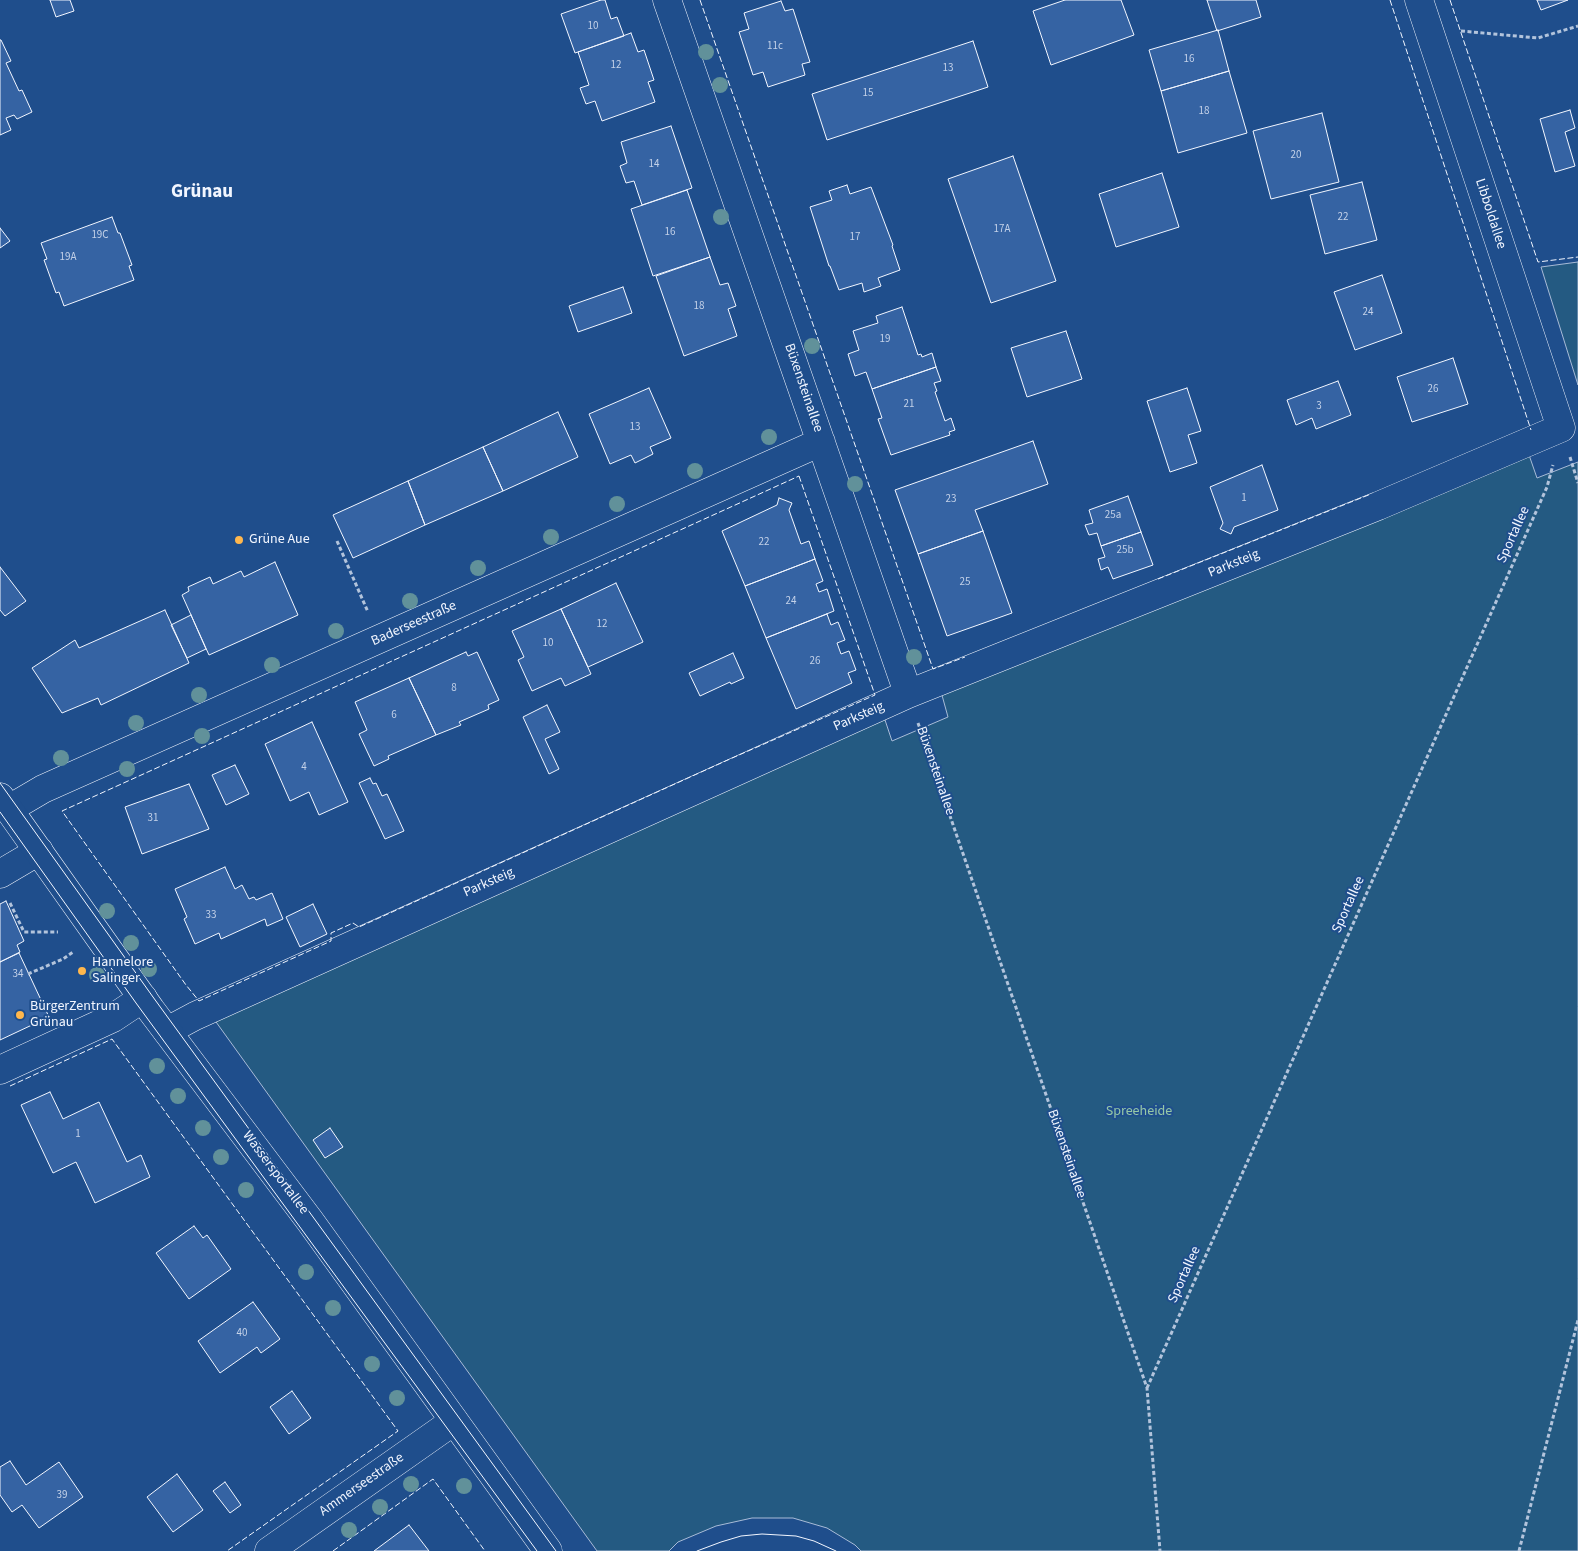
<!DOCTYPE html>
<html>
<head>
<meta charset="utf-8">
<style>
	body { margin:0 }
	canvas { display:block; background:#1f4e8c }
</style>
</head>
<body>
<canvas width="1578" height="1551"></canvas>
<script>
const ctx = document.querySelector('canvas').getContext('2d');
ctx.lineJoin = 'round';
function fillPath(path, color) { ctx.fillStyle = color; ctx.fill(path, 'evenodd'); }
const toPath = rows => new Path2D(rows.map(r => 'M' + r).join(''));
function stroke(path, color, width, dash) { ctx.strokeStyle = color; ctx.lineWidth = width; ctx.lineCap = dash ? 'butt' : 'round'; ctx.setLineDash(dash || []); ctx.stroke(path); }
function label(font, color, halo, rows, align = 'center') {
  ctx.font = font + ' "Source Sans 3",sans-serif'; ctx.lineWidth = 4; ctx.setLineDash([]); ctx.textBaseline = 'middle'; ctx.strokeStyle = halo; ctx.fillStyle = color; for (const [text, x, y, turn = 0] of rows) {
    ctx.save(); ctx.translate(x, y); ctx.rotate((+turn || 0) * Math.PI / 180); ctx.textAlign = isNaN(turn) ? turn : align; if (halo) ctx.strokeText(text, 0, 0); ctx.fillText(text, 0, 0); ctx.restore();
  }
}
const green = toPath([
	[1578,262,1578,385,1541,267,1578,262],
	[1528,452,1537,478,1578,462,1578,1551,861,1551,855,1545,827,1528,793,1518,752,1518,716,1526,678,1542,669,1551,597,1551,211,1015,883,714,892,741,948,717,940,688,1528,452]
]);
fillPath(green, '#245a82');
stroke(green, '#a8bbd7', 1);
const building = toPath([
	[50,0,70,0,74,11,56,17,50,0],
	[601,0,605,0,611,19,617,17,624,36,575,53,561,14,601,0],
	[1065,0,1121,0,1134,35,1051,65,1033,11,1065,0],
	[1207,0,1256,0,1261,17,1217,31,1207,0],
	[1537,0,1568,0,1541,10,1537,0],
	[781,1,785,11,793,9,810,62,802,64,805,75,768,87,763,72,753,75,739,32,749,29,744,13,781,1],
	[1218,30,1229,71,1161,91,1149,50,1218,30],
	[631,33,638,52,644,50,654,80,648,82,655,102,602,121,595,101,586,104,580,88,589,85,578,52,631,33],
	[0,40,1,40,11,61,6,63,19,91,22,90,32,112,17,119,14,115,6,118,11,130,0,135,0,40],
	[973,41,988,87,827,140,812,94,973,41],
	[1229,71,1247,133,1178,153,1161,91,1229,71],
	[1570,110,1575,128,1565,132,1575,166,1555,172,1540,119,1570,110],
	[1322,113,1339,182,1271,199,1253,131,1322,113],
	[671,126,692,188,642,205,634,181,626,183,620,166,627,163,621,142,671,126],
	[1013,156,1056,281,991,303,948,179,1013,156],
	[1162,173,1179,227,1116,247,1099,194,1162,173],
	[1362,182,1377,240,1325,254,1310,195,1362,182],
	[847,185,850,194,871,187,893,245,892,246,900,270,878,278,881,286,864,292,862,283,839,290,830,266,829,266,810,207,832,200,829,191,847,185],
	[687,190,710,257,653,276,631,209,687,190],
	[112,217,118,233,120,233,132,265,129,266,134,280,64,306,59,292,56,293,44,260,47,259,41,243,112,217],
	[0,228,10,241,0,248,0,228],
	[710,257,720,285,728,283,736,306,728,309,737,336,684,356,656,276,710,257],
	[1382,275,1402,333,1355,350,1334,292,1382,275],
	[623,287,632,313,578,332,569,306,623,287],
	[902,307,918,355,921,354,922,357,932,353,936,367,872,389,866,372,855,376,848,354,859,350,853,331,878,323,876,316,902,307],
	[1066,331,1082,379,1027,397,1011,348,1066,331],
	[1453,358,1468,404,1412,422,1397,377,1453,358],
	[936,367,941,381,934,383,937,391,935,392,945,421,951,418,955,430,949,432,950,435,891,455,878,419,882,418,872,389,936,367],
	[1338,381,1351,415,1316,429,1312,418,1296,425,1287,400,1338,381],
	[649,388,671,438,650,447,653,454,635,463,631,455,610,464,589,414,649,388],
	[1187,388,1201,431,1188,435,1197,463,1170,472,1147,401,1187,388],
	[558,412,578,457,503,491,483,447,558,412],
	[1033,441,1048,484,975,510,983,531,918,554,895,490,1033,441],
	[483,447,503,491,425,525,408,481,483,447],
	[1262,465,1278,510,1234,527,1231,534,1220,529,1223,523,1210,487,1262,465],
	[408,481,425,525,353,558,333,515,408,481],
	[1128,496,1141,532,1101,546,1097,533,1089,535,1085,525,1093,523,1089,510,1128,496],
	[779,498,792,503,789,510,801,544,809,541,815,559,745,586,722,531,777,505,779,498],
	[983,531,1012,613,947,636,918,554,983,531],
	[1141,532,1153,565,1113,579,1108,567,1101,570,1098,559,1105,557,1101,546,1141,532],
	[815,559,823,581,816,584,819,592,827,589,834,611,766,638,745,586,815,559],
	[275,562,298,615,209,655,182,595,189,591,188,587,210,577,213,584,241,571,244,577,275,562],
	[0,567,26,601,5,616,0,610,0,567],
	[616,583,643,642,588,667,561,609,616,583],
	[561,609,591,674,565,686,561,678,532,691,518,660,524,657,512,631,561,609],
	[165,610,189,663,101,705,98,698,62,713,32,668,75,640,79,648,165,610],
	[827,614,831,625,838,622,845,640,837,643,841,654,849,651,856,670,848,673,852,683,796,709,766,638,827,614],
	[191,615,206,649,187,658,171,625,191,615],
	[466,652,468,656,477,652,499,700,488,705,489,709,459,722,461,725,436,735,409,678,466,652],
	[733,653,744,678,731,684,730,682,700,696,689,673,733,653],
	[409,678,436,735,388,756,389,759,374,766,359,734,367,730,355,702,409,678],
	[547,705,560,732,545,739,559,769,549,774,523,717,547,705],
	[312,722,348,802,319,815,309,792,290,801,265,744,312,722],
	[235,765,249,794,226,805,212,775,235,765],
	[370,778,373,784,376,783,382,796,387,794,404,831,385,839,359,783,370,778],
	[189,784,209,829,142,854,125,807,189,784],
	[225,867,235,889,242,885,249,899,254,897,256,900,272,893,283,919,267,926,265,919,221,939,219,933,195,944,184,919,187,917,175,889,225,867],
	[6,901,24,941,17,945,20,952,0,962,0,904,6,901],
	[313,904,327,934,300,947,286,917,313,904],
	[19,953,49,1017,0,1040,0,962,19,953],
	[50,1092,63,1119,99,1102,127,1162,141,1155,150,1177,95,1203,76,1162,53,1173,21,1105,50,1092],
	[330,1128,343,1147,325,1158,313,1140,330,1128],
	[194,1226,203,1238,207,1235,231,1269,189,1299,156,1253,194,1226],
	[253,1302,280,1339,261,1353,257,1347,220,1373,198,1341,253,1302],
	[292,1391,311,1418,289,1434,270,1407,292,1391],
	[10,1461,26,1485,59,1462,83,1497,39,1528,22,1505,12,1512,0,1495,0,1467,10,1461],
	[177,1474,203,1510,173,1532,147,1497,177,1474],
	[225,1482,241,1505,230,1513,213,1491,225,1482],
	[409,1525,429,1551,374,1551,409,1525]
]);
fillPath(building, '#3563a3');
stroke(building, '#f2f6ff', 1);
const minor = toPath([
	[667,0,907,690],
	[9,809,43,789,821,442],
	[0,874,39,851],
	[167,1031,195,1016,908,694,1378,506,1561,428,1419,0],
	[0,1070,113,1018,143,998],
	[269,1551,454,1421]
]);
const major = toPath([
	[0,797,151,1010,310,1221,548,1551]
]);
stroke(minor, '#f2f6ff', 29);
stroke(major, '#f2f6ff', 29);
stroke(toPath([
	[1461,31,1538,38,1578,26],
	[1570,457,1578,483],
	[337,541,368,612],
	[918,723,1147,1388,1160,1551],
	[10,903,24,932,58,932],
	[28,974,63,959,73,952],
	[1147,1388,1547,487,1553,465],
	[1519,1551,1578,1320]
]), '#b3c4dc', 3, [4, 2.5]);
stroke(minor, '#1f4e8c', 28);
stroke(major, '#1f4e8c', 28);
stroke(toPath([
	[0,783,153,997,556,1551],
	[0,812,136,1003,537,1551],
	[697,1551,721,1542,741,1536,762,1534,796,1536,814,1541,836,1551]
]), '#f2f6ff', 1);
stroke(toPath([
	[700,0,933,669,965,657],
	[1390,0,1531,430],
	[1450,0,1538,262,1578,257],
	[799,476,875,695,730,759,359,927,353,923,331,933,331,941,199,1001,186,985,62,811,799,476],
	[1158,579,1371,494],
	[10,1086,112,1039,398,1431,227,1551],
	[333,1551,433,1479,485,1551]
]), '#f2f6ff', 1, [6, 2.5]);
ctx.fillStyle = '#61919a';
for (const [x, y] of [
	[706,52],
	[720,85],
	[721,217],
	[812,346],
	[769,437],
	[695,471],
	[855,484],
	[617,504],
	[551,537],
	[478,568],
	[410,601],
	[336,631],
	[914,657],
	[272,665],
	[199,695],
	[136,723],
	[202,736],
	[61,758],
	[127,769],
	[107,911],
	[131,943],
	[149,969],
	[97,975],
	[157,1066],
	[178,1096],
	[203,1128],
	[221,1157],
	[246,1190],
	[306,1272],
	[333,1308],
	[372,1364],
	[397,1398],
	[411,1484],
	[464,1486],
	[380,1507],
	[349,1530]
]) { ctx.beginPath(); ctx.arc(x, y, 8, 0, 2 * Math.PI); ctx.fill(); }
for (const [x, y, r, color] of [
	[239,540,5,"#ffb74d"],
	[82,971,5,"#ffb74d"],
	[20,1015,5,"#ffb74d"]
]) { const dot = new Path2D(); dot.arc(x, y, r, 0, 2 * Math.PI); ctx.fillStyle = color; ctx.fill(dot); stroke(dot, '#1f4e8c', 2); }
label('11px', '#c3d1e8', null, [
	["10",593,27],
	["11c",775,47],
	["16",1189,60],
	["12",616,66],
	["13",948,69],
	["15",868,94],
	["18",1204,112],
	["20",1296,156],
	["14",654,165],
	["22",1343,218],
	["17A",1002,230],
	["16",670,233],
	["19C",100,236],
	["17",855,238],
	["19A",68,258],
	["18",699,307],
	["24",1368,313],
	["19",885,340],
	["26",1433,390],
	["21",909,405],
	["3",1319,407],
	["13",635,428],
	["1",1244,499],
	["23",951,500],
	["25a",1113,516],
	["22",764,543],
	["25b",1125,551],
	["25",965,583],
	["24",791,602],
	["12",602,625],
	["10",548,644],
	["26",815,662],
	["8",454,689],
	["6",394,716],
	["4",304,768],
	["31",153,819],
	["33",211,916],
	["34",18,975],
	["1",78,1135],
	["40",242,1334],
	["39",62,1496]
]);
label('14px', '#f2f6ff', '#1f4e8c', [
	["Libboldallee",1490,214,72],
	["Büxensteinallee",803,388,71],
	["Sportallee",1514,535,-66],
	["Parksteig",1234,564,-22],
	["Baderseestraße",414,624,-24],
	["Parksteig",859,717,-24],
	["Büxensteinallee",935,771,71],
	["Parksteig",489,883,-24],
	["Sportallee",1349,905,-66],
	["Büxensteinallee",1066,1154,71],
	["Wassersportallee",275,1173,53],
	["Sportallee",1185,1275,-66],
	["Ammerseestraße",362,1485,-35]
]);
label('14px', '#f2f6ff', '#1f4e8c', [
	["Grüne Aue",249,540],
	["Hannelore",92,963],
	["Salinger",92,979],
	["BürgerZentrum",30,1007],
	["Grünau",30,1023]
], 'left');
label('14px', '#97c8a6', '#1f4e8c', [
	["Spreeheide",1139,1112]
]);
label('bold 19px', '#f2f6ff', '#1f4e8c', [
	["Grünau",202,193]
]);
</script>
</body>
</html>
